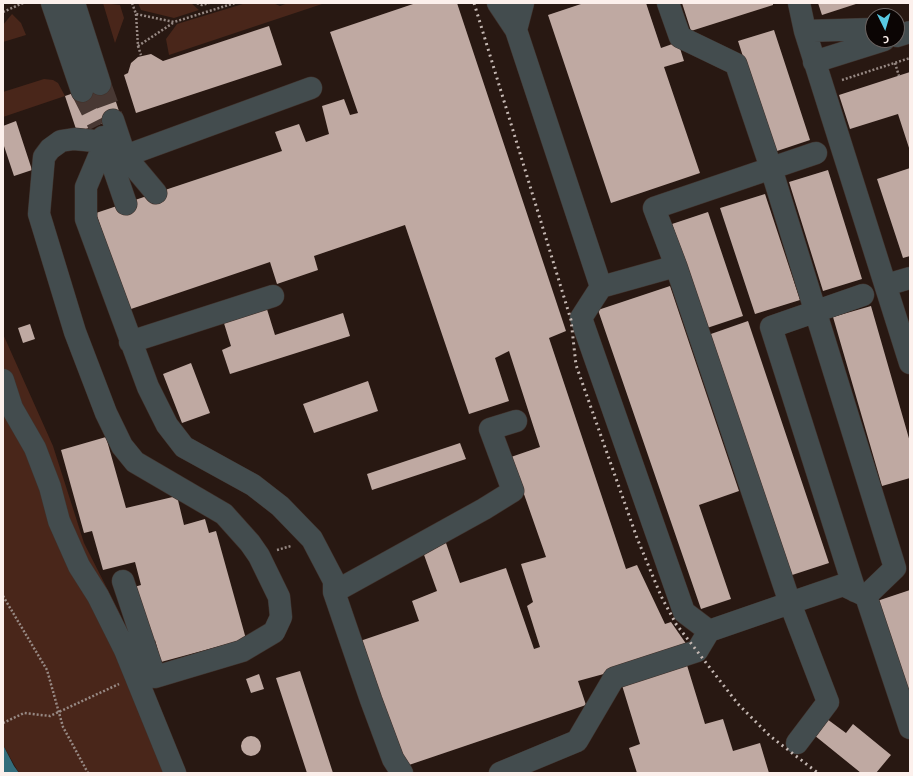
<!DOCTYPE html>
<html>
<head>
<meta charset="utf-8">
<style>
	body { margin:0 }
	#map { position:relative; width:913px; height:776px; overflow:hidden; background:#281812; font-family:"Alegreya Sans",sans-serif }
	canvas { display:block }
	.frame { position:absolute; inset:0; border:4px solid #fcf0ec; pointer-events:none }
	.north { position:absolute; left:865px; top:8px; width:40px; height:40px; box-sizing:border-box; background:#0b0504; border:1px solid #6b6361; border-radius:50%; rotate:175deg; font-size:11px; font-weight:700; line-height:16px; text-align:center; color:#fcf0ec }
	.north::after { content:''; display:block; margin:auto; width:14px; height:18px; background:#58c9e3; clip-path:polygon(50% 0,100% 100%,50% 72%,0 100%) }
</style>
</head>
<body>
<div id="map">
<canvas width="913" height="776"></canvas>
<div class="frame"></div>
<div class="north">С</div>
</div>
<script>
const ctx = document.querySelector('canvas').getContext('2d');
ctx.lineJoin = 'round';
function fillPath(path, color) { ctx.fillStyle = color; ctx.fill(path, 'evenodd'); }
const toPath = rows => new Path2D(rows.map(r => 'M' + r).join(''));
function stroke(path, color, width, dash) { ctx.strokeStyle = color; ctx.lineWidth = width; ctx.lineCap = dash ? 'butt' : 'round'; ctx.setLineDash(dash || []); ctx.stroke(path); }
fillPath(toPath([
	[103,3,120,5,124,18,115,43],
	[138,3,191,3,199,10,174,18,141,10],
	[246,3,273,3,280,6,288,3,325,3,169,55,166,39,177,24],
	[12,14,21,23,26,35,3,42,3,25],
	[44,79,53,80,58,83,65,96,3,117,3,92],
	[3,334,53,446,84,543,119,612,187,773,19,773,3,745]
]), '#49261a');
fillPath(toPath([
	[3,745,14,766,19,773,3,773]
]), '#346d7b');
fillPath(toPath([
	[416,3,457,3,566,331,549,338,626,569,637,565,665,624,671,622,687,645,655,660,578,681,586,705,403,767,360,641,419,621,412,601,437,591,423,552,446,543,460,583,506,568,534,649,540,647,527,606,533,602,521,564,546,557,511,457,540,447,509,351,495,358,509,401,469,414,405,225,314,256,318,270,277,284,270,262,128,310,96,213,282,151,275,132,299,124,306,142,329,134,322,106,344,99,350,115,358,113,330,32],
	[584,3,646,3,661,48,678,42,684,61,664,67,700,173,611,203,548,15],
	[682,3,773,3,773,5,691,31],
	[818,3,859,3,822,15],
	[269,26,282,65,136,113,124,75,128,73,131,63,138,57,151,54,163,61],
	[774,30,810,140,774,152,738,41],
	[910,72,910,151,898,114,850,129,839,95],
	[109,81,121,117,77,132,65,96],
	[16,121,32,170,14,176,3,143,3,126],
	[910,168,910,256,903,258,877,179],
	[828,170,862,279,823,291,789,182],
	[765,194,800,300,755,314,720,208],
	[708,212,743,316,707,328,672,224],
	[670,286,739,491,699,505,731,599,701,609,598,310],
	[266,306,275,335,343,313,350,336,230,374,222,350,231,346,223,320],
	[871,306,910,442,910,478,882,486,833,317],
	[748,321,829,563,789,576,708,335],
	[30,324,35,339,23,343,18,328],
	[191,363,210,413,182,423,163,374],
	[368,381,378,411,314,433,303,404],
	[106,437,126,508,177,496,184,525,205,519,209,533,216,531,246,639,161,662,155,640,146,643,131,588,141,585,135,562,103,570,92,531,84,533,61,450],
	[460,443,466,459,372,490,367,474],
	[910,590,910,702,877,601],
	[686,662,705,724,723,719,733,751,760,743,769,773,637,773,629,748,640,744,621,682],
	[300,671,333,773,307,773,276,678],
	[259,674,264,689,251,693,246,679],
	[827,719,846,733,853,724,891,755,876,773,861,773,814,735],
	'241 746a10 10 0 1 1 20 0a10 10 0 1 1-20 0Z'
]), '#bfa9a2');
stroke(toPath([
	[100,84,113,120],
	[82,91,99,125]
]), '#483833', 22, [22, 11]);
const minor = toPath([
	[52,3,82,91],
	[74,3,100,84],
	[498,3,516,30,601,287],
	[668,3,680,37,736,64,771,168,895,568,866,596],
	[799,3,805,31,910,363],
	[516,30,523,3],
	[805,31,873,29],
	[897,36,910,32],
	[814,62,884,40],
	[113,120,125,156,156,193],
	[103,137,126,204],
	[125,156,311,88],
	[676,266,654,208,816,153],
	[886,285,910,278],
	[130,342,273,296],
	[3,380,12,408,35,448,50,487,59,521,79,566,98,596,125,650,175,773],
	[123,581,155,677,242,651,274,632,281,617,279,597,259,556,250,543,224,514,135,462,122,446,106,413,75,332,39,214,44,157,50,149,61,141,74,139,105,142,86,187,86,219,148,387,167,425,184,447,253,485,280,506,312,539,334,581,334,592,371,700,393,759,402,773],
	[855,591,771,327,863,295],
	[334,592,484,509,513,491,490,429,516,421],
	[797,743,828,702,790,603,676,266,601,287,581,318,684,612,709,631,790,603,843,585,866,596,910,728],
	[500,773,577,741,614,678,697,651,709,631]
]);
stroke(minor, '#41322c', 23);
stroke(toPath([
	[132,3,136,14,174,22,235,3],
	[197,3,202,5,209,3],
	[3,12,23,3],
	[136,14,138,46,173,23],
	[138,46,141,55],
	[895,63,899,76],
	[842,80,910,58],
	[277,550,291,546],
	[3,596,47,670,63,727,88,773],
	[3,723,24,713,50,716,119,684]
]), '#978984', 2.5, [2, 2]);
stroke(minor, '#434c4e', 22);
stroke(toPath([
	[474,3,571,320,576,365,637,538,661,596,676,624,738,704,770,736,818,773]
]), '#c5b8b3', 3, [2, 4]);
</script>
</body>
</html>
